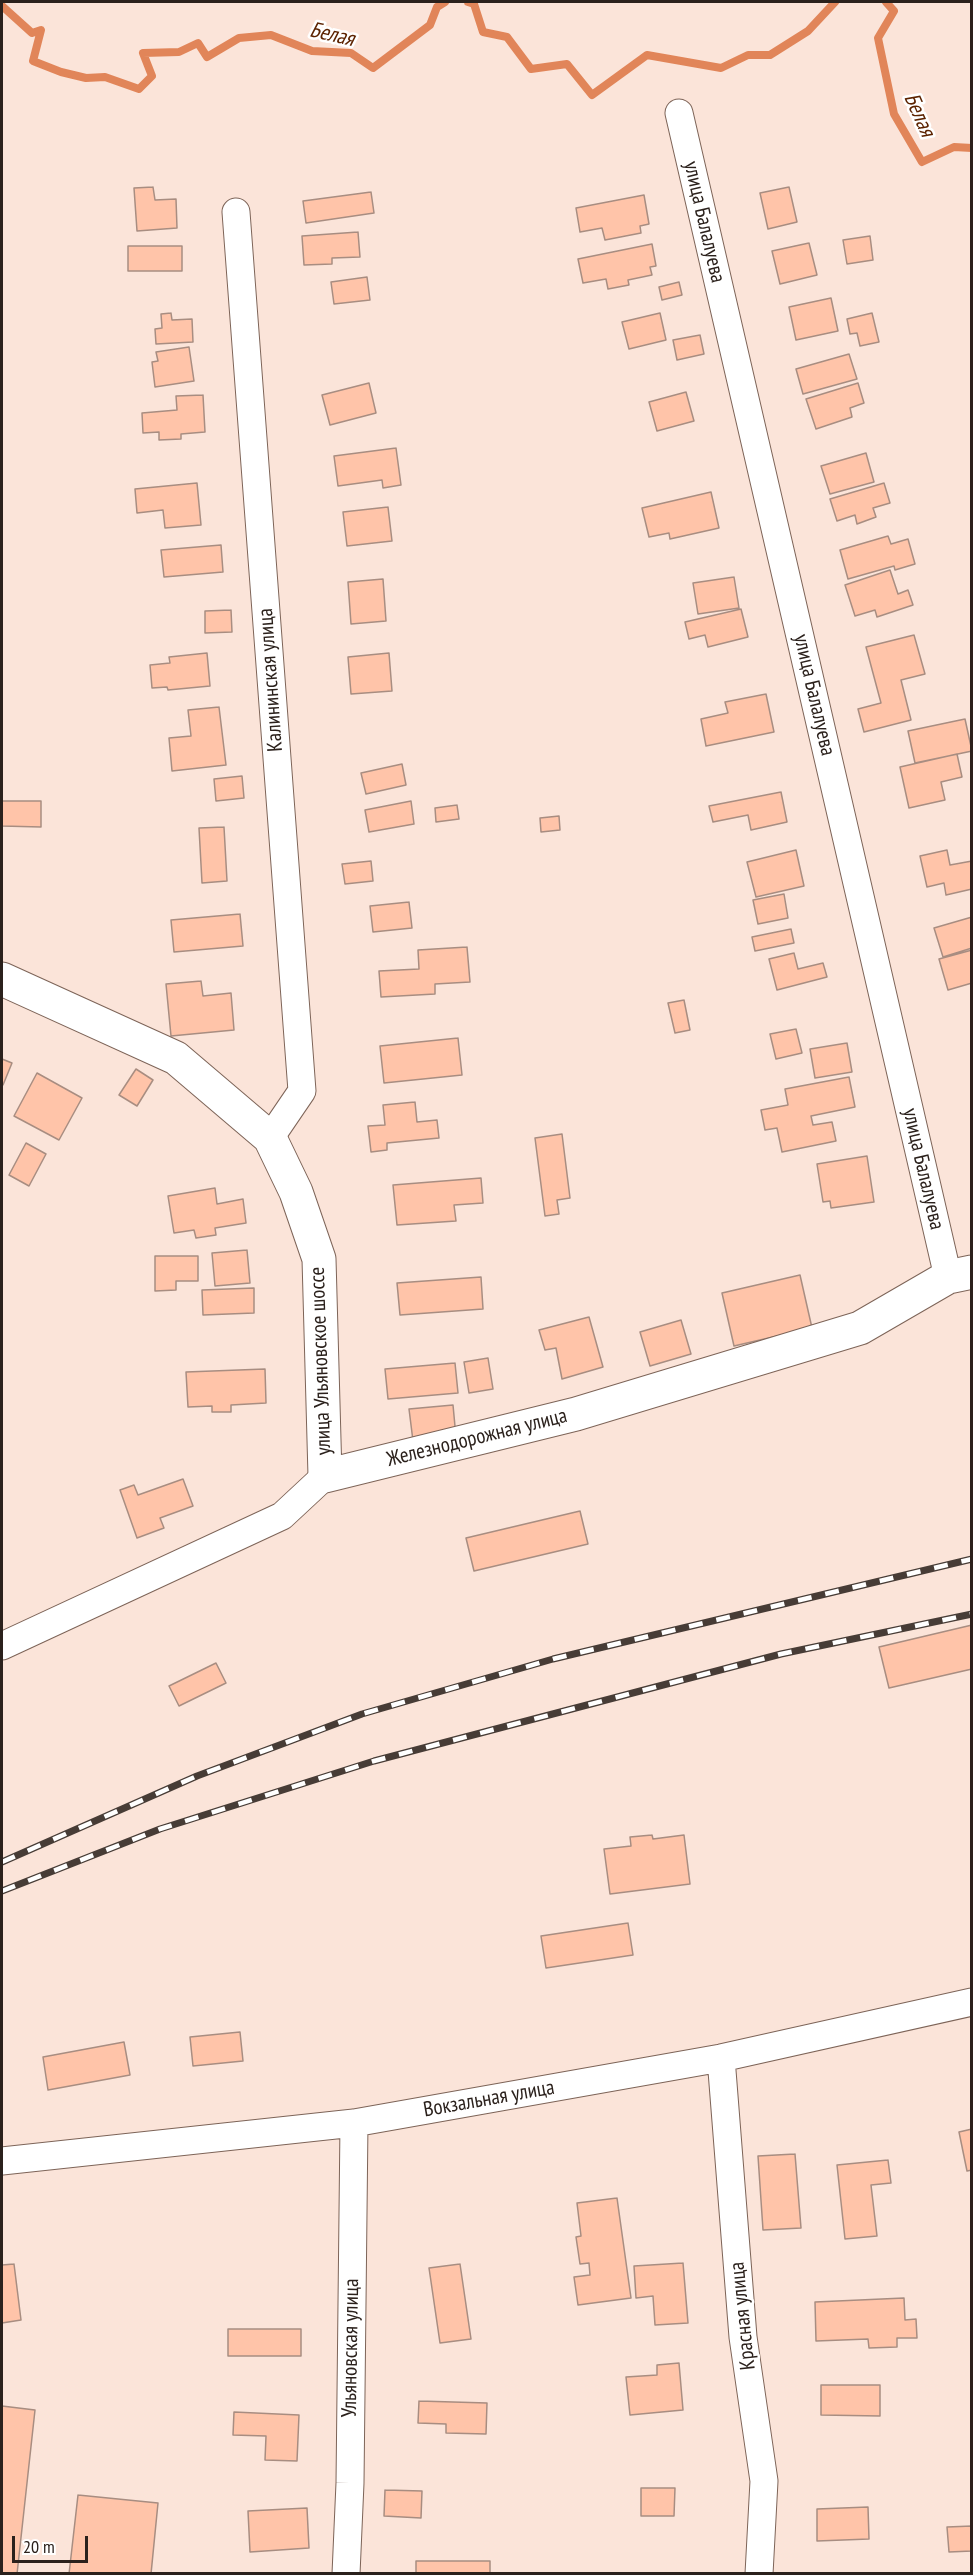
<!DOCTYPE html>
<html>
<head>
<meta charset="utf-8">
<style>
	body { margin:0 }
	#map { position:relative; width:973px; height:2575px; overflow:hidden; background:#fbe4d9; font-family:"PT Sans Narrow",sans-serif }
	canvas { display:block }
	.frame { position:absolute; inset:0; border:3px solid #2b211c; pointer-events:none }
	.scale { position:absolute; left:12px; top:2536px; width:76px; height:27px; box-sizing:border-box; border:3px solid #2b211c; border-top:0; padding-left:8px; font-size:18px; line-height:21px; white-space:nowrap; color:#2b211c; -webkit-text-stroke:4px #fff; paint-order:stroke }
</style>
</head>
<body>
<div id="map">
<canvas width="973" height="2575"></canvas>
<div class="frame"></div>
<div class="scale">20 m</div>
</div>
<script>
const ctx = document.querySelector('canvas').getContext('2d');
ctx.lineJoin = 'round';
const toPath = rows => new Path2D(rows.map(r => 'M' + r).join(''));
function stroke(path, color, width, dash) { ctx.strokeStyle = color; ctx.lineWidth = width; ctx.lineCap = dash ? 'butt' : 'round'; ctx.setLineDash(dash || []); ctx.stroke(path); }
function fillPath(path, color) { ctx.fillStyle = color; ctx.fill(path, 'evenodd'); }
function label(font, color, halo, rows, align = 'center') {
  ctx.font = font + ' "PT Sans Narrow",sans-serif'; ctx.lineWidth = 5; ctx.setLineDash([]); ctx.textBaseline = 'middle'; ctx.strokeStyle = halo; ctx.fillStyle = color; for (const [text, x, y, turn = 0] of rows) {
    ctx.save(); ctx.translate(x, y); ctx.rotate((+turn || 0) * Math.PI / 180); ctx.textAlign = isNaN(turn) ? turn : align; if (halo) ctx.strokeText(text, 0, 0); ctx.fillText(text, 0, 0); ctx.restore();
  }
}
stroke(toPath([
	[468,2,474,4,483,32,507,37,531,69,567,64,592,95,647,55,721,68,748,55,770,55,808,31,835,2],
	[886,2,894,11,878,38,894,114,922,162,954,147,972,148],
	[2,6,32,33,41,30,33,61,61,72,86,78,105,77,139,89,152,76,143,53,179,52,198,43,207,57,239,38,271,35,312,51,351,53,373,68,430,25,437,7,445,2]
]), '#e18559', 8);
const building = toPath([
	[153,187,155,200,176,199,177,228,137,231,134,188,153,187],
	[789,187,797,222,768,229,760,193,789,187],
	[371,192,374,213,306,223,303,201,371,192],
	[644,195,649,224,640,226,641,233,605,240,602,228,580,232,576,208,644,195],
	[358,232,360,257,332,258,332,264,304,265,302,236,358,232],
	[870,236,873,260,847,264,843,240,870,236],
	[809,243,817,275,780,284,772,251,809,243],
	[652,244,656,266,650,267,652,275,628,280,629,285,608,289,606,279,583,283,578,259,652,244],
	[128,246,182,246,182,271,128,271,128,246],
	[367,277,370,300,334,304,331,282,367,277],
	[679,282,682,295,662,300,659,287,679,282],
	[831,298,838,331,796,340,789,307,831,298],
	[171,313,172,320,192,319,193,342,156,344,155,329,162,328,161,314,171,313],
	[660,313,666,340,629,349,622,322,660,313],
	[872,313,879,342,860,346,857,333,850,334,847,319,872,313],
	[700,335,704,354,677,360,673,340,700,335],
	[189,347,194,381,155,387,152,362,158,361,156,352,189,347],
	[849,354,857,379,803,394,796,369,849,354],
	[369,383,376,413,330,425,322,395,369,383],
	[858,383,864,403,850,408,852,417,816,429,806,399,858,383],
	[686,392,694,421,657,431,649,402,686,392],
	[203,395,205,432,181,434,181,439,159,440,159,432,143,433,142,413,177,410,176,396,203,395],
	[396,448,401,485,383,488,382,480,338,486,334,456,396,448],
	[866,453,874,482,830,494,821,466,866,453],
	[197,483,201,525,165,528,163,510,137,513,135,489,197,483],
	[884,483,890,503,873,508,876,517,857,524,855,515,837,521,830,499,884,483],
	[711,492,719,528,670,539,669,533,649,537,642,508,711,492],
	[388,507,392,541,347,546,343,512,388,507],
	[888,536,891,544,908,539,915,564,895,570,894,566,848,579,840,550,888,536],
	[221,545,223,572,164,577,161,550,221,545],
	[890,570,898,594,908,590,913,605,877,617,875,610,855,616,845,585,890,570],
	[734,577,739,608,698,614,693,583,734,577],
	[383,579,386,621,351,624,348,582,383,579],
	[741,609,748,637,708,647,705,635,689,639,685,622,741,609],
	[231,610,232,632,205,633,205,611,231,610],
	[914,635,925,674,901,680,911,720,864,732,858,709,881,703,866,647,914,635],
	[207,653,210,686,168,690,167,687,152,688,150,665,170,663,169,657,207,653],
	[389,653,392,691,351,694,348,657,389,653],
	[766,694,774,732,706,746,701,719,728,713,725,702,766,694],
	[219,707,226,765,172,771,169,738,191,736,188,710,219,707],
	[965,719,972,751,915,763,908,731,965,719],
	[957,754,962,777,941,782,945,800,909,808,900,767,957,754],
	[402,764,406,785,366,794,361,773,402,764],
	[242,776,244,798,216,801,214,779,242,776],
	[781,792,787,822,751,830,748,815,713,822,709,806,781,792],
	[2,801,41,801,41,827,2,826,2,801],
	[411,801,414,824,369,832,365,810,411,801],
	[457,805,459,819,436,822,435,808,457,805],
	[559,816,560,830,541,832,540,818,559,816],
	[224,827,227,881,202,883,199,828,224,827],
	[796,850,804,886,756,897,747,862,796,850],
	[947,850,950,865,972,861,972,889,946,895,944,883,927,887,920,856,947,850],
	[371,861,373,881,345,884,342,864,371,861],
	[784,894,788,918,758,924,753,900,784,894],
	[409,902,412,928,373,932,370,906,409,902],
	[240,914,243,946,174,952,171,920,240,914],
	[972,917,972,948,943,957,934,928,972,917],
	[791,929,794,943,755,951,752,937,791,929],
	[467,947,470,982,435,984,435,994,381,997,379,971,419,969,418,950,467,947],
	[972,950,972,983,948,990,939,959,972,950],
	[794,953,798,969,823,963,827,977,777,990,769,959,794,953],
	[201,981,203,996,231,993,234,1030,171,1036,166,984,201,981],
	[684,1000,690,1030,675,1033,668,1003,684,1000],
	[796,1029,802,1053,776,1059,770,1034,796,1029],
	[458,1038,462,1075,384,1083,380,1046,458,1038],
	[847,1043,852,1072,815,1078,810,1049,847,1043],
	[2,1059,12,1063,3,1085,2,1085,2,1059],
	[136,1069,153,1080,137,1106,119,1095,136,1069],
	[37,1073,82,1098,59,1140,14,1116,37,1073],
	[849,1077,855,1107,811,1116,813,1125,832,1122,836,1141,782,1152,777,1128,765,1130,761,1110,788,1105,785,1089,849,1077],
	[415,1102,417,1122,437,1120,439,1138,387,1143,387,1150,371,1152,368,1126,385,1125,383,1105,415,1102],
	[562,1134,570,1198,557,1200,559,1214,545,1216,535,1138,562,1134],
	[26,1143,46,1154,29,1186,9,1175,26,1143],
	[867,1156,874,1202,831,1208,830,1201,823,1202,817,1164,867,1156],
	[481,1178,483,1203,454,1205,456,1221,397,1225,393,1185,481,1178],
	[215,1188,217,1204,243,1199,246,1223,215,1228,216,1235,196,1238,194,1230,174,1233,168,1196,215,1188],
	[247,1250,250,1283,215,1286,212,1253,247,1250],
	[155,1256,198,1256,198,1281,176,1281,176,1290,155,1291,155,1256],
	[800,1275,812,1328,734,1346,722,1293,800,1275],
	[481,1277,483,1309,400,1315,397,1283,481,1277],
	[254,1288,254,1313,203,1315,202,1290,254,1288],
	[589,1317,603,1367,562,1379,556,1348,545,1350,539,1330,589,1317],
	[681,1320,691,1354,650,1366,640,1332,681,1320],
	[488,1358,493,1389,469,1393,464,1362,488,1358],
	[455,1363,458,1393,388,1399,385,1369,455,1363],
	[265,1369,266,1403,231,1405,231,1412,212,1412,212,1406,188,1407,186,1372,265,1369],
	[453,1405,456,1437,413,1441,409,1409,453,1405],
	[183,1479,193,1506,160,1518,164,1528,137,1538,120,1490,134,1485,138,1495,183,1479],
	[580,1511,588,1544,474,1571,466,1538,580,1511],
	[972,1625,972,1669,889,1688,879,1647,972,1625],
	[216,1663,226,1683,179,1706,169,1686,216,1663],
	[652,1835,653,1839,684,1835,690,1884,610,1894,604,1849,631,1846,630,1837,652,1835],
	[628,1923,633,1955,546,1968,541,1936,628,1923],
	[240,2032,243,2061,193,2066,190,2037,240,2032],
	[124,2042,130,2075,48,2090,43,2057,124,2042],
	[972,2129,972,2170,967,2171,959,2132,972,2129],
	[795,2154,801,2228,763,2230,758,2156,795,2154],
	[888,2160,891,2183,871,2185,877,2236,845,2239,837,2165,888,2160],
	[617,2198,631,2298,578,2305,574,2277,590,2275,589,2263,580,2264,576,2237,581,2236,577,2203,617,2198],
	[683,2263,688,2323,655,2325,653,2296,636,2298,634,2266,683,2263],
	[14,2264,21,2320,2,2323,2,2265,14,2264],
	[460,2264,471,2339,440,2343,429,2268,460,2264],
	[904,2298,905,2320,916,2319,917,2338,897,2338,897,2347,869,2348,868,2339,816,2341,815,2302,904,2298],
	[228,2329,301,2329,301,2356,228,2356,228,2329],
	[679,2363,683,2410,630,2415,626,2377,657,2375,657,2365,679,2363],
	[821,2385,880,2385,880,2416,821,2415,821,2385],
	[419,2401,487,2403,486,2434,446,2433,446,2424,418,2423,419,2401],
	[2,2406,35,2410,17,2574,2,2574,2,2406],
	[234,2412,299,2415,297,2461,265,2460,266,2436,233,2435,234,2412],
	[641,2488,675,2488,674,2516,641,2516,641,2488],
	[385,2490,422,2491,421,2518,384,2516,385,2490],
	[78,2495,158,2503,151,2574,69,2574,78,2495],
	[868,2507,869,2539,817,2541,817,2509,868,2507],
	[307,2508,309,2548,250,2552,248,2511,307,2508],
	[972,2526,972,2551,949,2552,947,2527,972,2526],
	[416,2561,490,2561,490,2574,416,2574,416,2561]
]);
fillPath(building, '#ffc4a9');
stroke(building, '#a88d81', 1.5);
const minor = toPath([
	[679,113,948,1277],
	[236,212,302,1091,270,1138],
	[2,1646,282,1516,325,1476],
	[721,2058,743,2337,764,2481,759,2574],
	[2,2161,354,2123,721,2058,972,2002],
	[346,2574,350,2483,354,2123]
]);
const tertiary = toPath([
	[2,979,176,1058,270,1138,296,1192,319,1259,325,1476,576,1414,860,1328,948,1277,972,1272]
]);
stroke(minor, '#7d6458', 29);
stroke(tertiary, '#7d6458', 35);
stroke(minor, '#fff', 27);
stroke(tertiary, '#fff', 33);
const rail = toPath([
	[2,1862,197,1776,362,1714,553,1659,972,1559],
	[2,1891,160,1829,374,1761,781,1654,972,1614]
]);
stroke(rail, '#473c36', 7);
stroke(rail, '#fff', 4.5, [14]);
label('21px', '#2b211c', '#fff', [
	["улица Балалуева",704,222,77],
	["Калининская улица",271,680,-94],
	["улица Балалуева",814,695,77],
	["улица Балалуева",923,1169,77],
	["улица Ульяновское шоссе",321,1361,-92],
	["Железнодорожная улица",477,1438,-14],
	["Вокзальная улица",489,2099,-10],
	["Красная улица",743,2316,-96],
	["Ульяновская улица",351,2348,-89]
]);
label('italic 22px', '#5c2300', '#fff', [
	["Белая",332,35,13],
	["Белая",919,115,66]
]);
</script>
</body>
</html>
